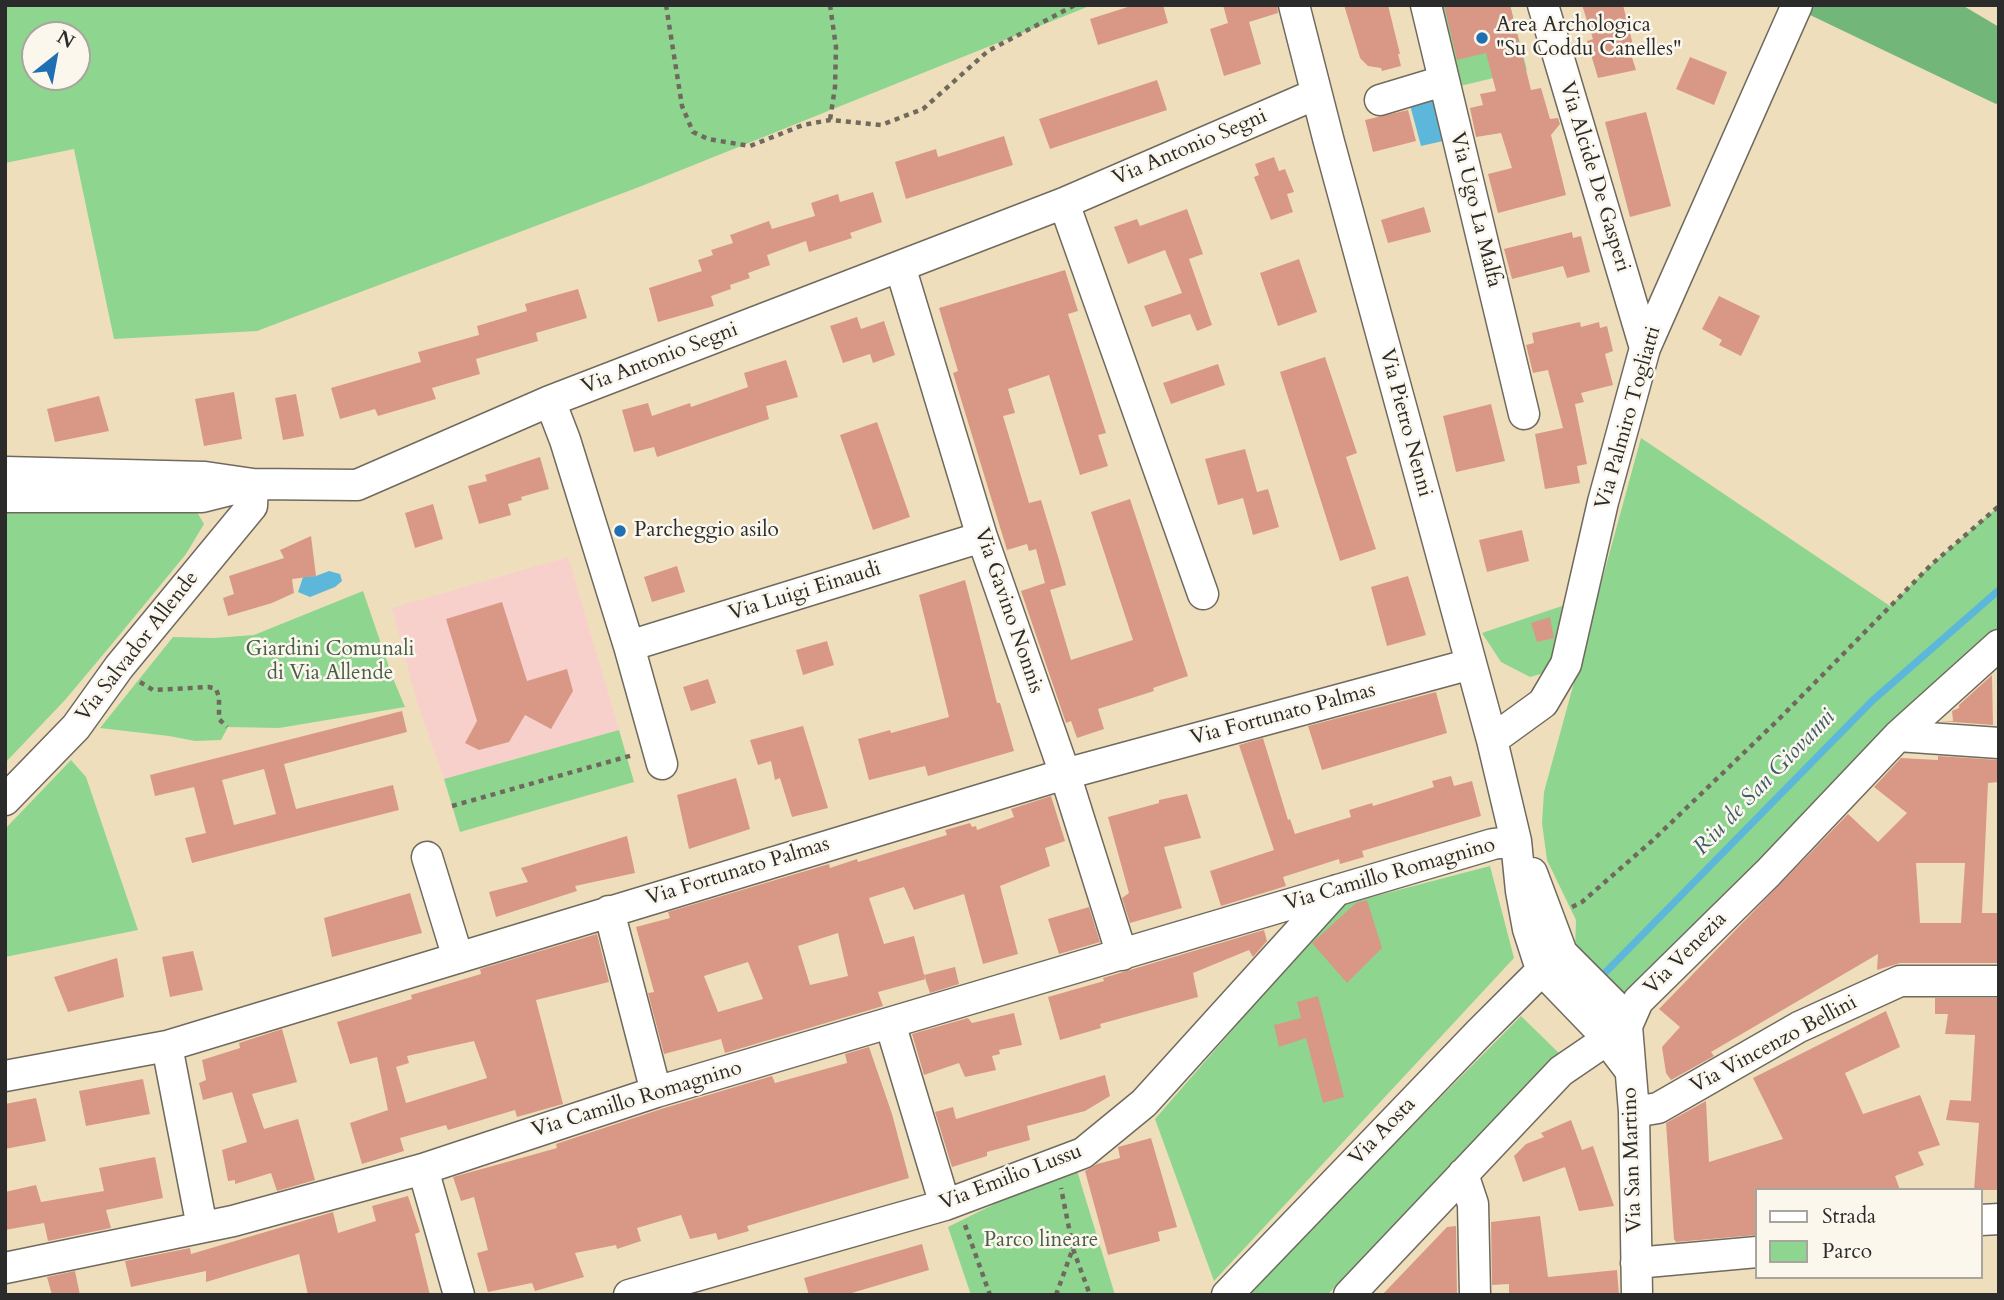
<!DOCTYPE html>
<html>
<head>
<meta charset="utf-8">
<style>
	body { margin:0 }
	#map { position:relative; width:2004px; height:1300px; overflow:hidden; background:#efdebc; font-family:Cardo,serif }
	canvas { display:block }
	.frame { position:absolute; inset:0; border:7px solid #2b2b2b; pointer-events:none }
	.legend { position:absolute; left:1755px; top:1188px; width:228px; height:91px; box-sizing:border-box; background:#fbf7ec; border:2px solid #a8a59f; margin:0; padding:9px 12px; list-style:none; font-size:21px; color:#2b2b2b }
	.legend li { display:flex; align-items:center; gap:14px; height:35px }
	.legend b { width:35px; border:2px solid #a8a59f }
	.north { position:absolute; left:21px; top:21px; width:70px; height:70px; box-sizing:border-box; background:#fbf7ec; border:2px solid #a8a59f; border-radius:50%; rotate:31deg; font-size:19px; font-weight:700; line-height:28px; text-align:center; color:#2b2b2b }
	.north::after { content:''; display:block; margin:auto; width:24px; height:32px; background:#1f6fb2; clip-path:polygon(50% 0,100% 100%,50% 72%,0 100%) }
</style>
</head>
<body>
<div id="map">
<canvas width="2004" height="1300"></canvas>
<div class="frame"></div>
<ul class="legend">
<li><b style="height:9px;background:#fff"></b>Strada</li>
<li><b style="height:19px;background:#8ed590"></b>Parco</li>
</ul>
<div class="north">N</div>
</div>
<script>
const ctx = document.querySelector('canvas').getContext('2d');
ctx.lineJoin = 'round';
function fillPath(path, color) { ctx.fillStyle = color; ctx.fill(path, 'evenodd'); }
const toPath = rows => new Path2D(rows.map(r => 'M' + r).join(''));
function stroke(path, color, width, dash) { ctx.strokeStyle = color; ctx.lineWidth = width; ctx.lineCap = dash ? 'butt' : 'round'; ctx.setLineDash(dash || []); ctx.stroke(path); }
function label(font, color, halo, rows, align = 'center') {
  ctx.font = font + ' Cardo,serif'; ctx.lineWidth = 5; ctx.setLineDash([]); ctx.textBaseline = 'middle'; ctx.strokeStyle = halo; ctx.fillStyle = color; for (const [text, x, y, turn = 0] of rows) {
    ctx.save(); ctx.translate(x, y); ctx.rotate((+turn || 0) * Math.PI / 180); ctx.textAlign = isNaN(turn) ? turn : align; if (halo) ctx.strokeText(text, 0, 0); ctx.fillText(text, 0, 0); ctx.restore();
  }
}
fillPath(toPath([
	[568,557,619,730,444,779,417,702,392,608]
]), '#f7d0cb');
fillPath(toPath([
	[5,5,1092,5,639,187,257,331,114,339,74,149,5,163],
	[77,35,77,77,35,77,35,35],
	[1437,5,1510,5,1527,70,1456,87],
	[1641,438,1890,606,1932,564,1999,506,1999,639,1631,992,1620,992,1575,950,1576,920,1547,860,1542,823,1544,792],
	[5,510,197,512,204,524,186,554,112,644,65,700,5,763],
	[363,591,392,676,405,707,279,728,228,727,221,740,195,741,169,736,100,728,173,637,214,638,254,635],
	[1568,604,1551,671,1530,677,1501,662,1482,633],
	[619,730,634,782,460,832,444,779],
	[71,760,86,777,138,930,5,957,5,829],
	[1490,866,1514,958,1214,1281,1155,1119,1341,905],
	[1521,1016,1562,1056,1555,1065,1327,1295,1245,1295],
	[1075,1164,1115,1295,971,1295,948,1227]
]), '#8ed590');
fillPath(toPath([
	[1813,5,1962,5,1999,27,1999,101,1996,104,1808,14]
]), '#72b67a');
fillPath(toPath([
	[1433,101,1443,141,1421,146,1410,105],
	[329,571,340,574,342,581,335,587,310,597,298,592,303,577,316,576]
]), '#5cb7da');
stroke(toPath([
	[1598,980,1873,700,1999,590]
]), '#5cb7da', 7);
fillPath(toPath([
	[1134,5,1163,5,1168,23,1098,45,1090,19],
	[1223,5,1277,5,1278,13,1249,22,1261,64,1224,76,1210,29,1228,23],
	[1344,5,1388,5,1400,54,1398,54,1401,66,1382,71,1381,68,1368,66,1360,58],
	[1444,5,1510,5,1531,90,1541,88,1550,119,1558,118,1560,124,1551,135,1566,195,1498,213,1488,174,1512,168,1501,133,1476,137,1470,108,1483,105,1480,94,1496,91,1486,53,1457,60],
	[1582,5,1623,5,1633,45,1628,45,1636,70,1598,78,1587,41,1593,39],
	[1690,57,1727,72,1714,105,1676,89],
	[1157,80,1167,110,1050,149,1039,119],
	[1408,110,1416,141,1373,152,1365,120],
	[1646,112,1671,206,1630,217,1605,122],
	[1004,136,1013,165,906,199,895,162,936,149,938,157],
	[1274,157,1279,171,1285,169,1294,192,1287,194,1293,212,1271,220,1254,177,1259,175,1255,164],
	[873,192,882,222,850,233,852,238,809,252,806,241,767,255,770,265,748,273,750,278,730,285,731,289,711,296,714,306,658,322,649,288,702,271,698,260,713,255,711,250,733,243,730,235,769,221,772,229,815,216,811,203,838,194,840,202],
	[1424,207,1431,232,1388,243,1381,220],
	[1187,209,1203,254,1189,259,1212,325,1197,331,1190,314,1152,327,1144,306,1182,293,1165,250,1128,264,1114,227,1137,219,1140,226],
	[1572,232,1573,238,1581,236,1590,272,1567,278,1563,266,1512,279,1504,249],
	[1299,259,1317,312,1278,326,1260,273],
	[1065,270,1078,311,1068,314,1106,433,1098,435,1108,466,1080,475,1049,375,1008,389,1015,413,1003,416,1029,503,1041,500,1060,563,1066,585,1050,590,1071,660,1133,640,1091,512,1130,499,1188,676,1153,688,1154,691,1098,709,1104,729,1077,738,1071,721,1066,723,1021,591,1045,583,1036,549,1029,551,1027,544,1007,550,953,373,958,371,939,308],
	[578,289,587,318,536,333,538,341,476,359,480,374,432,388,436,399,378,416,375,409,340,419,331,388,421,362,418,352,479,335,477,326,527,311,525,304],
	[1719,296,1760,316,1741,356,1719,345,1722,340,1702,329],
	[857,317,861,329,884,321,895,355,873,363,870,354,843,363,830,326],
	[1580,322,1581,327,1599,322,1600,328,1607,326,1613,351,1605,354,1613,385,1581,393,1584,402,1575,404,1587,464,1577,466,1580,483,1545,489,1535,434,1563,428,1548,370,1533,373,1526,345,1534,343,1532,333],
	[1325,357,1357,453,1346,457,1376,549,1340,561,1280,372],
	[786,360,798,397,766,406,769,419,657,457,654,447,634,452,622,410,648,403,652,416,690,403,691,407,748,387,744,373],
	[1218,364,1225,385,1171,404,1163,383],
	[234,392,242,439,204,446,195,399],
	[296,394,304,436,283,440,275,398],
	[99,396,109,431,55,442,47,409],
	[1491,404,1505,461,1456,472,1443,416],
	[877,422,910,517,873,530,840,435],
	[1245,449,1257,492,1268,489,1279,527,1253,535,1243,498,1218,505,1205,459],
	[540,457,549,489,521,497,522,500,508,504,511,515,479,524,468,486,487,481,485,475],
	[433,504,443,539,415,548,405,513],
	[1522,530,1529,561,1487,572,1479,540],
	[311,536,316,576,292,579,294,593,272,603,228,616,223,598,234,594,229,576,284,558,280,550],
	[677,566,685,592,652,602,644,577],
	[1408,576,1426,635,1387,646,1371,587],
	[965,580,997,703,1000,703,1014,751,928,776,925,766,869,780,858,739,890,730,891,733,949,717,919,595],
	[502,602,527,681,567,669,573,691,551,729,525,715,509,742,479,750,465,743,477,721,446,619],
	[1550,617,1554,638,1537,642,1531,623],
	[827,641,834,665,803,675,796,650],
	[1992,675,1993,725,1940,721,1953,721,1952,711,1959,708,1959,705],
	[708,679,716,703,691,711,683,687],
	[1436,692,1447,733,1322,770,1308,726],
	[402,711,407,732,284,764,296,809,393,785,399,810,192,863,185,838,206,833,194,787,155,796,150,775],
	[264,769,276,814,234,825,222,780],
	[803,726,828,808,792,817,780,778,775,780,771,761,758,765,750,740],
	[1263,738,1288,820,1290,819,1295,834,1351,817,1349,810,1372,803,1373,806,1434,787,1432,781,1451,776,1454,786,1472,781,1481,816,1362,851,1364,857,1340,864,1339,859,1283,877,1286,886,1221,906,1210,871,1274,850,1239,745],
	[1938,756,1999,760,1999,782,1988,783,1982,913,1999,913,1999,963,1900,963,1877,970,1878,954,1711,1052,1714,1056,1671,1080,1666,1073,1662,1047,1680,1027,1659,1009,1848,814,1878,842,1907,813,1874,787,1901,758,1938,760],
	[1916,863,1965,863,1961,923,1920,923],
	[736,778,750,829,689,849,677,795],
	[1187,794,1201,838,1164,847,1182,908,1130,923,1122,898,1129,893,1108,817,1159,803,1159,800],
	[1051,796,1065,841,1045,848,1050,866,1000,886,1018,954,983,964,964,894,914,910,904,887,869,898,884,944,914,936,924,975,955,967,959,984,930,993,924,975,926,979,878,992,883,1006,725,1053,721,1039,664,1054,648,993,654,992,636,927,670,918,668,912,829,864,830,868,857,859,858,862,947,835,945,830,970,823,972,827,976,826,977,830,1014,817,1011,809],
	[838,933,848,976,810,985,798,946],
	[748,962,763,999,718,1012,704,976],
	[627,836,635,873,575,886,577,891,496,917,489,892,528,882,521,868],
	[410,893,422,933,332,957,324,918],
	[1367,900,1382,948,1347,983,1312,943,1356,903],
	[1089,907,1100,942,1059,954,1048,919],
	[1264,930,1267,941,1253,957,1249,950,1193,973,1198,997,1100,1024,1101,1028,1060,1040,1048,997,1104,981,1103,978],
	[597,934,609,982,536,1000,563,1104,517,1117,515,1110,448,1130,446,1125,400,1138,404,1151,362,1164,350,1123,388,1110,377,1057,350,1064,337,1022,412,999,411,995,481,974,480,969],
	[474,1041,487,1078,406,1103,396,1067,409,1063,407,1056],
	[193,951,203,990,170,997,162,957],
	[117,958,124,997,68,1012,54,977],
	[1318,996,1344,1097,1323,1103,1306,1038,1279,1047,1274,1025,1301,1018,1297,1002],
	[1935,998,1999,998,1999,1190,1974,1190,1979,1123,1946,1120,1950,1100,1971,1101,1975,1035,1945,1034,1948,1014,1935,1014],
	[1886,1011,1900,1047,1845,1073,1863,1114,1920,1095,1940,1145,1918,1152,1924,1165,1895,1176,1900,1190,1757,1190,1757,1235,1676,1242,1674,1239,1666,1123,1706,1101,1709,1162,1783,1139,1753,1078],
	[1014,1013,1022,1045,999,1050,1000,1054,992,1056,996,1070,965,1077,959,1063,924,1075,912,1034,968,1018,972,1023],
	[282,1029,297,1082,252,1094,264,1129,298,1119,315,1180,277,1191,271,1173,235,1184,235,1180,228,1181,222,1150,247,1142,232,1092,203,1100,199,1083,206,1080,202,1060,240,1048,239,1043],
	[869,1047,892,1114,909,1178,747,1226,749,1231,718,1240,716,1233,690,1239,681,1215,637,1228,641,1241,617,1249,616,1245,575,1253,584,1277,535,1291,532,1283,488,1292,477,1253,488,1250,474,1197,461,1201,453,1177,557,1148,556,1144,661,1109,772,1076,775,1083,847,1063,845,1054],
	[1105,1075,1110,1096,1085,1111,1027,1126,1030,1140,987,1152,987,1156,952,1167,935,1112,953,1107,956,1119],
	[143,1079,150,1114,86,1126,79,1091],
	[36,1098,46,1141,5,1149,5,1104],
	[1571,1120,1582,1150,1593,1146,1614,1206,1579,1211,1565,1167,1523,1182,1514,1156,1526,1144,1544,1137,1541,1133],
	[1151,1138,1177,1227,1158,1232,1160,1241,1108,1255,1085,1171,1097,1164,1120,1158,1118,1147],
	[155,1157,163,1198,106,1210,111,1228,48,1241,44,1223,5,1230,5,1192,36,1185,41,1202,104,1191,99,1168],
	[408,1196,420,1232,415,1234,430,1295,308,1295,299,1254,206,1282,206,1271,131,1287,125,1261,190,1248,191,1254,333,1212,338,1233,376,1221,372,1206],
	[1540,1216,1548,1277,1617,1270,1619,1295,1509,1295,1509,1284,1492,1285,1491,1222],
	[1456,1226,1457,1295,1382,1295,1447,1227],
	[922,1244,929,1270,845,1295,809,1295,804,1278],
	[75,1271,80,1295,52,1295,47,1277]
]), '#d99886');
const minor = toPath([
	[1294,5,1329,142,1492,740,1516,841,1521,891,1528,929,1538,960,1542,970,1597,1027,1629,1069],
	[1426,5,1524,414],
	[1543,5,1645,348],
	[1380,100,1443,81],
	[1064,203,1203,594],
	[900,266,982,537,1065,774,1122,955],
	[550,401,565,440,629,646,662,764],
	[5,472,205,477,253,484,357,485,550,401,1064,203,1316,94],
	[5,497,202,497,242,487],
	[629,646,982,537],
	[1898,736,1999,743],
	[1492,740,1543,703,1566,664,1603,502,1645,348,1797,5],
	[5,800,76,727,119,667,252,506,253,484],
	[427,857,458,958],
	[1532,873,1562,953,1619,1010,1627,1026,1634,1112,1637,1295],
	[609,911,656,1092],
	[890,1023,945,1205],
	[167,1046,202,1227],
	[5,1076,167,1046,1065,774,1471,664],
	[1634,1112,1658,1108,1799,1027,1900,981,1999,981],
	[423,1169,459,1295],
	[1463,1174,1473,1204,1475,1295],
	[1981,1220,1999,1219],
	[1636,1263,1757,1252],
	[5,1268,233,1221,423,1169,656,1092,1493,844,1516,841],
	[629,1295,945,1205,1083,1153,1144,1103,1337,890],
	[1227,1295,1479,1033,1542,970],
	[1349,1295,1561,1071,1627,1026,1638,1001,1768,873,1898,736,1999,645]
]);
stroke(minor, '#706a5e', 33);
stroke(toPath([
	[666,5,682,106,693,132,708,139,750,146,803,125,830,120,881,125,923,109,988,51,1075,5],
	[830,5,836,47,835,87,830,120],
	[140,682,153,690,209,687,216,689,219,697,219,719,227,727],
	[452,806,633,755],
	[1572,907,1582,902,1652,841,1779,719,1932,564,1999,506],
	[965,1225,990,1295],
	[1073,1249,1090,1295],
	[1056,1295,1073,1248,1061,1188]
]), '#706a5e', 4.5, [5, 5]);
stroke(minor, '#fff', 30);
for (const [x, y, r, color] of [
	[1482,38,7,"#1f6fb2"],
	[620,531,7,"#1f6fb2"]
]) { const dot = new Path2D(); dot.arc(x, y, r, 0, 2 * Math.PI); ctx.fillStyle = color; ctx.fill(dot); stroke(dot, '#fbf7ec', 2.5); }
label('21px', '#2b2b2b', '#fbf7ec', [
	["Area Archologica",1496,26],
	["\"Su Coddu Canelles\"",1496,50],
	["Parcheggio asilo",634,531]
], 'left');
label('21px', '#2b2b2b', '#fbf7ec', [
	["Via Antonio Segni",1190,148,-23],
	["Via Alcide De Gasperi",1594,177,73],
	["Via Ugo La Malfa",1475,210,76],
	["Via Antonio Segni",660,359,-21],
	["Via Palmiro Togliatti",1629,418,-74],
	["Via Pietro Nenni",1405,423,75],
	["Via Luigi Einaudi",805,592,-17],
	["Via Gavino Nonnis",1008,611,71],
	["Via Salvador Allende",138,647,-52],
	["Via Fortunato Palmas",1283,715,-15],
	["Via Fortunato Palmas",738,872,-17],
	["Via Camillo Romagnino",1390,875,-16],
	["Via Venezia",1686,954,-45],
	["Via Vincenzo Bellini",1774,1045,-28],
	["Via Camillo Romagnino",637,1100,-17],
	["Via Aosta",1383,1132,-46],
	["Via San Martino",1633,1160,-92],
	["Via Emilio Lussu",1011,1178,-21]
]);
label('21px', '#495e49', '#fbf7ec', [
	["Giardini Comunali",330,650],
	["di Via Allende",330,674],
	["Parco lineare",1041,1241]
]);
label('italic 23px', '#3c5c68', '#fbf7ec', [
	["Riu de San Giovanni",1765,783,-46]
]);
</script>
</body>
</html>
